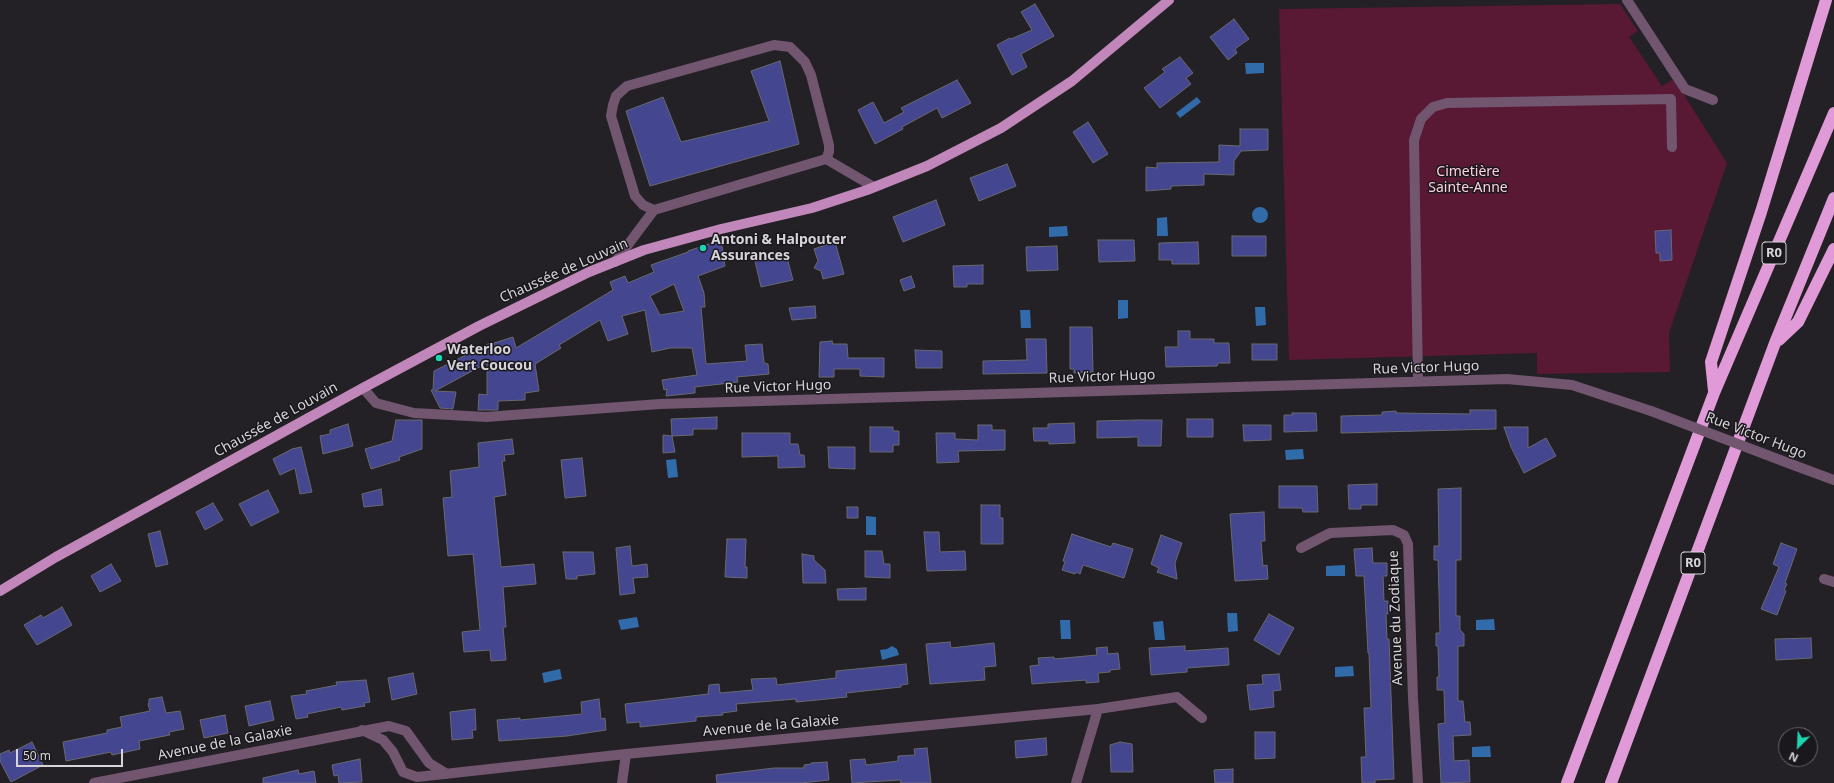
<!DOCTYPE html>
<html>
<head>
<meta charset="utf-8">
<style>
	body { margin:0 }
	#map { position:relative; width:1834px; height:783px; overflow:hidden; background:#232126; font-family:"Noto Sans",sans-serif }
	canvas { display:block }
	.north { position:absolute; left:1778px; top:727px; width:40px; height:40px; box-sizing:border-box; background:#1a181d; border:1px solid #656368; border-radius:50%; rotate:204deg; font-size:11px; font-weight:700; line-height:16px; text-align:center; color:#d6d4d8 }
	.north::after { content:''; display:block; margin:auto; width:14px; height:18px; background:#1dd5b1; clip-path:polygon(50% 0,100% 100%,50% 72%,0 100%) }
	.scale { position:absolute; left:16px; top:749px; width:107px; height:18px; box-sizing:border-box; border:2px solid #d6d4d8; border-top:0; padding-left:5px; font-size:12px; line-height:14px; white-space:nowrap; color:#d6d4d8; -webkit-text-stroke:3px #1a181d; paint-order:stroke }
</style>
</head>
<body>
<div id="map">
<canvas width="1834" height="783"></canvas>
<div class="north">N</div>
<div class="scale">50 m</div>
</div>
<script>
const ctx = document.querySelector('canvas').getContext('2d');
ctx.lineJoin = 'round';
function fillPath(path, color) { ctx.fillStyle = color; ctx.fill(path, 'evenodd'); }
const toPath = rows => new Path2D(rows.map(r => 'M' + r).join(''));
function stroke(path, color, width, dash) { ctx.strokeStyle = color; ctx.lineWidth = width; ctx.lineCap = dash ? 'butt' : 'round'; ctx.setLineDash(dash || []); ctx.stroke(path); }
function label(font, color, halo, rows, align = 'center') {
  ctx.font = font + ' "Noto Sans",sans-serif'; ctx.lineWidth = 3; ctx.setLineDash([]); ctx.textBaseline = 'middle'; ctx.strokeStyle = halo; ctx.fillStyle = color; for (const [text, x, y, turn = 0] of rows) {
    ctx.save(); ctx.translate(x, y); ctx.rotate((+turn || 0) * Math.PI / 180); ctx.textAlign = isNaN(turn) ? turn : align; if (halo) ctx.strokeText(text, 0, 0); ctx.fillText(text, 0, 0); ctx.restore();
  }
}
fillPath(toPath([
	[1620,4,1638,31,1629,37,1662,86,1674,79,1727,163,1669,333,1670,372,1537,374,1537,353,1289,360,1279,9]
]), '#591834');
fillPath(toPath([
	[1264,63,1264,73,1246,74,1245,63],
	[1197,97,1201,102,1180,118,1176,113],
	'1252 215a8 8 0 1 1 16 0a8 8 0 1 1-16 0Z',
	[1167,217,1168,236,1157,236,1157,218],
	[1067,226,1068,236,1049,237,1049,227],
	[1118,300,1128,300,1128,318,1118,319],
	[1255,307,1265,307,1266,325,1256,326],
	[1020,310,1030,310,1031,328,1021,328],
	[1303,449,1304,459,1286,460,1285,450],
	[676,459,678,477,668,478,666,460],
	[866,516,876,517,876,535,866,535],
	[1345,565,1345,576,1326,576,1326,566],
	[1227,613,1237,613,1238,631,1228,632],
	[637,617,639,627,621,630,618,620],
	[1494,619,1495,630,1476,630,1476,620],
	[1060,620,1070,620,1071,639,1061,639],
	[1163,621,1165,640,1155,640,1153,622],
	[892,646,897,649,899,655,882,660,880,650,887,649],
	[1353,666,1354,676,1335,677,1335,667],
	[560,669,562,679,544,683,542,673],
	[1490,746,1491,757,1472,757,1472,747]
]), '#316baa');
const building = toPath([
	[1035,4,1054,36,1021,54,1027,67,1012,75,997,45,1010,38,1011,39,1032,30,1021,12,1035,4],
	[1234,19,1249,39,1235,49,1237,53,1228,60,1210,37,1234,19],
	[1180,57,1193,73,1186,78,1191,84,1160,108,1144,88,1165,72,1162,69,1180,57],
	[780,61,799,144,650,186,626,111,663,97,681,142,769,121,751,71,780,61],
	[957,80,971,103,942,118,937,108,902,127,903,129,875,144,858,110,873,102,884,123,904,112,901,108,957,80],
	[1088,122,1108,154,1093,163,1073,132,1088,122],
	[1240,129,1268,129,1268,150,1241,151,1234,161,1234,175,1204,174,1204,185,1171,186,1171,189,1146,191,1146,167,1157,168,1157,163,1219,162,1219,145,1240,146,1240,129],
	[1007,164,1016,186,979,201,970,178,1007,164],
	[936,200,945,225,903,242,893,217,936,200],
	[1671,230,1672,260,1660,261,1660,253,1656,253,1655,231,1671,230],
	[1232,236,1266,236,1266,256,1232,256,1232,236],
	[721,240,725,266,698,276,704,293,705,307,701,307,706,364,747,361,745,345,762,344,764,363,768,364,769,374,737,377,738,382,695,387,695,393,666,396,667,389,664,390,662,380,697,375,692,348,670,348,652,352,645,310,622,316,628,334,608,341,600,320,559,345,561,348,535,364,539,391,525,393,525,400,498,401,498,410,478,410,479,394,487,395,487,363,435,391,456,392,453,409,440,408,431,390,433,390,434,371,490,343,491,344,513,337,516,348,613,290,610,282,625,276,628,283,654,272,651,265,688,252,688,251,721,240],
	[674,284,684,311,660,315,650,296,674,284],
	[1098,240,1134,240,1135,261,1099,262,1098,240],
	[835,242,844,274,823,279,821,271,814,268,818,261,814,249,835,242],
	[1198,242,1199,264,1172,264,1172,260,1159,260,1159,243,1198,242],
	[1057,246,1058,270,1027,271,1026,247,1057,246],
	[786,254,793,280,761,287,755,261,786,254],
	[983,265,983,284,967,284,967,287,954,287,953,266,983,265],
	[911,276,915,287,904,291,900,280,911,276],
	[815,306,816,318,792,320,789,308,815,306],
	[1070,327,1092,327,1093,372,1074,373,1074,369,1070,369,1070,327],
	[1178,331,1190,331,1190,339,1214,339,1214,343,1229,343,1230,363,1218,363,1217,366,1166,367,1165,347,1178,347,1178,331],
	[1026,339,1046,339,1047,373,983,374,983,361,1027,360,1026,339],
	[832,341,833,344,847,344,848,358,884,358,884,377,860,376,860,369,834,369,834,377,819,377,820,342,832,341],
	[1252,344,1277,344,1277,360,1252,360,1252,344],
	[915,350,942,351,942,368,916,368,915,350],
	[1470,410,1496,410,1496,429,1341,433,1341,416,1382,415,1382,412,1396,411,1396,413,1470,414,1470,410],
	[1292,413,1316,413,1317,431,1284,432,1284,415,1293,415,1292,413],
	[717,417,717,429,693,429,693,435,672,436,675,452,663,453,663,435,672,436,671,419,717,417],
	[1187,419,1213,419,1213,437,1187,437,1187,419],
	[396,420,422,420,422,449,399,457,400,460,371,469,365,449,392,441,396,420],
	[1138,420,1162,420,1161,446,1138,446,1138,437,1097,438,1097,421,1138,420],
	[1074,423,1075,443,1049,444,1049,441,1034,441,1033,428,1048,428,1048,424,1074,423],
	[348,424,353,446,323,454,320,436,330,434,330,430,348,424],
	[978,425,992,425,992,430,1005,430,1005,450,958,451,959,462,937,463,936,433,955,433,955,439,978,440,978,425],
	[1243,425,1271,425,1271,440,1244,441,1243,425],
	[870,427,893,427,893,431,899,431,899,445,893,445,893,452,870,452,870,427],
	[1504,427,1528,427,1528,448,1546,438,1556,456,1524,473,1511,447,1504,427],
	[742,433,790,433,790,444,798,444,800,455,804,455,805,467,778,468,778,456,742,457,742,433],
	[512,439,514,454,504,455,505,461,502,461,506,495,494,497,501,567,534,564,536,584,503,587,506,627,503,627,506,660,491,661,490,650,464,652,462,632,480,630,473,554,448,556,443,498,452,497,450,471,479,467,478,443,512,439],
	[301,447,312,492,300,494,295,468,280,475,273,459,292,449,301,447],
	[828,447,855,447,855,469,829,468,828,447],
	[582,458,586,496,565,498,561,460,582,458],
	[1377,484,1377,505,1361,505,1361,509,1349,509,1348,485,1377,484],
	[1279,486,1317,486,1318,512,1303,512,1302,508,1279,508,1279,486],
	[1461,488,1461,560,1456,560,1456,616,1460,616,1460,630,1464,634,1464,646,1458,646,1458,701,1463,701,1465,722,1470,722,1471,735,1453,736,1454,761,1469,760,1470,782,1441,783,1438,724,1445,723,1444,690,1437,690,1437,677,1439,677,1438,646,1436,646,1436,633,1440,633,1439,594,1438,560,1434,560,1434,546,1439,546,1438,489,1461,488],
	[381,489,383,505,364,507,362,494,381,489],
	[268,490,279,512,251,526,239,504,268,490],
	[213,503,223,520,205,530,196,512,213,503],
	[981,505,1000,505,1000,518,1003,518,1003,544,981,544,981,505],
	[847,507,858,507,858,518,847,518,847,507],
	[1264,512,1265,541,1261,541,1263,566,1267,565,1268,579,1235,581,1230,514,1264,512],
	[160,531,168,564,156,567,148,534,160,531],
	[924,532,939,532,940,552,965,551,966,570,927,571,924,532],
	[1072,534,1111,547,1113,543,1133,549,1124,578,1083,565,1080,574,1076,572,1075,574,1062,570,1065,562,1063,561,1072,534],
	[1161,535,1182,543,1175,563,1177,579,1157,572,1159,568,1151,564,1161,535],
	[727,539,746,539,745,567,747,567,747,578,725,577,727,539],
	[1781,543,1797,549,1785,583,1787,584,1784,590,1786,591,1777,615,1761,609,1779,567,1773,564,1781,543],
	[630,546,632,566,647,564,648,577,633,578,635,593,620,595,616,548,630,546],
	[1372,548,1373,563,1387,563,1387,576,1383,576,1384,601,1388,601,1388,614,1386,614,1387,639,1389,639,1394,779,1375,780,1375,783,1362,783,1361,757,1366,757,1364,708,1371,708,1369,653,1368,653,1364,576,1356,576,1354,549,1372,548],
	[865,551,882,551,884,564,890,564,890,578,865,577,865,551],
	[563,552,593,552,595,574,577,576,577,579,566,579,563,552],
	[802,554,814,556,814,560,825,570,826,583,803,583,802,554],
	[111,564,121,581,100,592,91,576,111,564],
	[866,588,866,600,838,600,837,589,866,588],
	[62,607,72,625,37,645,24,625,41,615,43,618,62,607],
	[1269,614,1294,628,1279,655,1254,640,1269,614],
	[1811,638,1812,658,1776,660,1775,639,1811,638],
	[950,642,951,648,994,643,996,666,984,667,985,680,930,684,926,644,950,642],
	[1185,646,1185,651,1228,648,1229,665,1187,668,1187,672,1151,675,1149,648,1185,646],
	[1107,647,1108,654,1118,653,1120,669,1110,670,1110,672,1098,673,1099,682,1086,683,1086,680,1032,684,1030,666,1039,665,1038,658,1054,657,1054,659,1097,655,1096,648,1107,647],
	[906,664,908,684,901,685,901,687,846,693,847,697,817,700,796,702,796,699,736,704,737,711,722,713,723,715,696,717,696,721,640,727,640,722,627,723,625,704,708,694,709,685,719,684,720,693,753,690,751,679,776,678,777,685,836,678,836,671,906,664],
	[413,673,417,694,392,700,388,678,413,673],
	[1279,674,1281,690,1273,691,1274,707,1250,710,1247,685,1263,684,1262,675,1279,674],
	[366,680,370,702,364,703,365,706,342,710,341,707,307,714,308,717,296,719,291,696,307,694,306,691,337,685,336,682,366,680],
	[162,697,166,713,180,711,184,729,169,732,170,735,139,741,140,749,112,755,111,752,66,761,63,742,107,733,107,730,122,727,120,717,150,711,148,704,149,703,149,699,162,697],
	[599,699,601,719,605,718,606,730,567,736,499,741,497,720,520,718,520,720,582,714,581,702,599,699],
	[270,701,274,720,249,726,245,706,270,701],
	[475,709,476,730,472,730,473,738,452,740,450,712,475,709],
	[225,715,228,733,204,738,200,720,225,715],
	[1255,732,1275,732,1275,758,1255,759,1255,732],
	[1046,738,1047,755,1016,758,1015,741,1046,738],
	[32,742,43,765,11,782,0,761,0,754,9,750,10,753,32,742],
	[1120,742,1132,744,1133,772,1111,772,1110,745,1120,742],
	[927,748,931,783,901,783,900,780,852,783,850,760,865,759,866,765,898,761,898,756,915,755,914,749,927,748],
	[360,759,362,782,339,783,338,775,334,776,332,765,360,759],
	[827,762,829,780,801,783,717,783,716,775,774,768,804,768,804,765,811,764,811,763,827,762],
	[1233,769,1233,783,1215,783,1214,770,1233,769],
	[298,770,299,774,314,771,316,783,263,783,263,778,298,770]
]);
fillPath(building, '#44468f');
stroke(building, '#686970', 1);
stroke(toPath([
	[1627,0,1685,89,1713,100],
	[826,159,654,210,643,205,635,196,611,116,613,105,616,96,627,86,774,45,790,47,805,62,811,75,829,145,829,152,826,159,874,187],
	[615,262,654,210],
	[1418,382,1414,140,1421,119,1433,107,1447,103,1671,99,1672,147],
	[363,388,376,403,414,413,486,417,660,404,1507,379,1572,385,1651,411],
	[1796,466,1834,480],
	[1301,548,1330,533,1393,530,1404,535,1408,544,1413,698,1418,783],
	[1824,579,1834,582],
	[362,730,383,740,393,752,403,772,417,777,626,754,1098,709],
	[94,783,389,726,406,731,429,763,447,774],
	[622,783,626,754],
	[1076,783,1098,709,1177,697,1202,718]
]), '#72556e', 10);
stroke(toPath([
	[0,591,56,557,363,388,479,326,589,272,644,250,721,229,812,208,867,190,927,166,1001,128,1072,81,1169,0]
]), '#c287ba', 10);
stroke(toPath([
	[1779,340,1798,322,1834,249],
	[1714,391,1711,362,1761,212,1826,0],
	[1567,783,1714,393,1834,113],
	[1611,783,1775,343,1834,198]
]), '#e19ad8', 12);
stroke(toPath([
	[1651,411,1796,466]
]), '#72556e', 10);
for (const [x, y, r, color] of [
	[703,248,4,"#1dd5b1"],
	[439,358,4,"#1dd5b1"]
]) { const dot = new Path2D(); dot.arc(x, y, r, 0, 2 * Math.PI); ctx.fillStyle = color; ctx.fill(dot); stroke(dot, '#1a181d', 1.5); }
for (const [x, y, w] of [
	[1774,253,24],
	[1693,563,24]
]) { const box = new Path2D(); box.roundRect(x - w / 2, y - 11, w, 22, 3); ctx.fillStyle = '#1a181d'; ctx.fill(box); stroke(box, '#d6d4d8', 1); }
label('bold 13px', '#d6d4d8', null, [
	["R0",1774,253],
	["R0",1693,563]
]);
label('14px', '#ffcede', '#1a181d', [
	["Cimetière",1468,172],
	["Sainte-Anne",1468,188]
]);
label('bold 14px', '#d6d4d8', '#1a181d', [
	["Antoni & Halpouter",711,240],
	["Assurances",711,256],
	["Waterloo",447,350],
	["Vert Coucou",447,366]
], 'left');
label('14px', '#d6d4d8', '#1a181d', [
	["Chaussée de Louvain",564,271,-24],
	["Rue Victor Hugo",1426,368,-2],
	["Rue Victor Hugo",1102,377,-2],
	["Rue Victor Hugo",778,387,-2],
	["Chaussée de Louvain",276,420,-29],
	["Rue Victor Hugo",1756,436,21],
	["Avenue du Zodiaque",1396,618,-92],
	["Avenue de la Galaxie",771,726,-5],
	["Avenue de la Galaxie",225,743,-11]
]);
</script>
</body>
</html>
